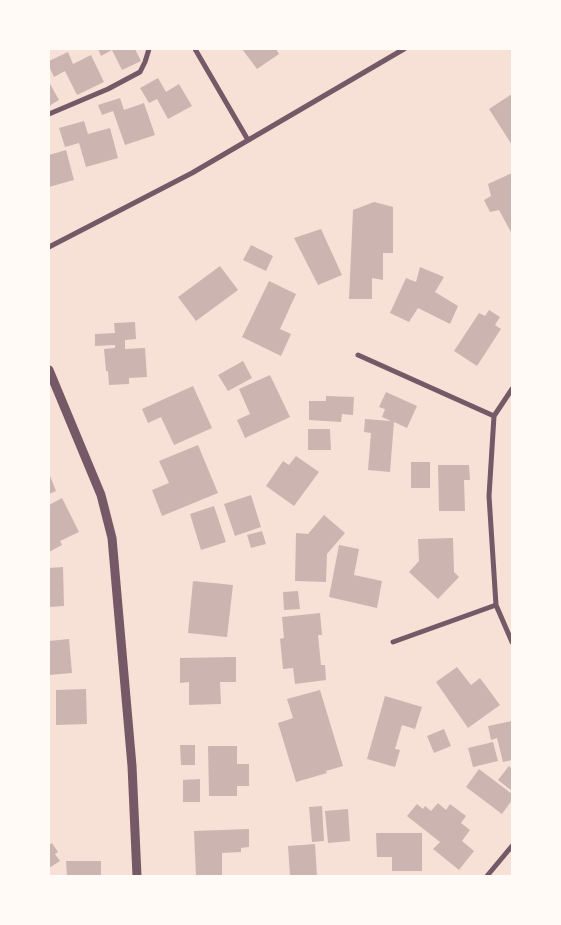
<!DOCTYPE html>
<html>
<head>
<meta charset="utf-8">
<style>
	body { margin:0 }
	#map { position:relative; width:561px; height:925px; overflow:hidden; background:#f7e1d7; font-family:"Open Sans",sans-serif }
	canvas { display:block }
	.frame { position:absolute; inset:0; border:50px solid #fffaf5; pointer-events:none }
</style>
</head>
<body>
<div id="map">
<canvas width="561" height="925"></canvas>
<div class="frame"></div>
</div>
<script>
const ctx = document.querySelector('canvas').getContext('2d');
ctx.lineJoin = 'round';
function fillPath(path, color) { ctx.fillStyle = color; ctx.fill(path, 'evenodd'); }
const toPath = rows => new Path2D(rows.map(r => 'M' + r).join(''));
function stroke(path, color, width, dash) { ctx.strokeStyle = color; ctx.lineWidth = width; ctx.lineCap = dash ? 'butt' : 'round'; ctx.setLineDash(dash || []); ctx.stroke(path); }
fillPath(toPath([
	[98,49,135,49,141,61,122,70,112,50,101,56],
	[242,49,276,49,279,54,257,69],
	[68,52,73,64,91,55,104,82,77,95,65,71,54,77,49,66,49,61],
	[158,78,166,92,179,84,192,106,168,119,157,99,149,103,140,88],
	[49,82,59,100,49,106],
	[512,94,512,145,489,109],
	[120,98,124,110,144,103,155,135,125,145,113,111,102,115,98,105],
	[84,121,88,134,110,128,118,158,86,167,79,143,65,147,59,128],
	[66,150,74,180,49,187,49,155],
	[512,173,512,234,499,210,490,212,484,200,491,196,488,184],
	[374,202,393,207,393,253,383,253,383,280,372,278,372,299,349,299,353,210],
	[321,229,342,275,318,285,294,238],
	[251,245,273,256,266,271,243,260],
	[220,266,238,290,196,321,178,297],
	[420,267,444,277,435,292,458,306,450,324,418,308,409,322,390,313,406,278,416,282],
	[269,281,296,294,280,329,291,334,281,356,242,337],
	[489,310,500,317,495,325,501,329,477,366,454,351,479,313,485,316],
	[135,322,136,339,125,340,125,349,145,348,147,377,129,378,129,384,109,385,108,371,106,371,104,349,115,348,115,345,95,346,95,334,115,333,114,323],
	[243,361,252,378,228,391,218,375],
	[270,375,290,417,245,438,237,420,250,414,239,389],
	[193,386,212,428,174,445,161,417,148,423,142,409],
	[386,392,417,406,407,428,394,422,390,472,368,470,371,433,364,432,365,419,391,421,382,417,385,409,379,407],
	[326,396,354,397,353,415,342,414,341,422,309,420,309,401,326,401],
	[308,429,330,429,331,450,308,450],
	[198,445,218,493,162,516,152,490,169,483,159,461],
	[296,456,319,472,294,506,266,486,283,461,289,465],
	[411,462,430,462,430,488,411,488],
	[438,465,469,465,470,480,464,480,465,511,439,511],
	[49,473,56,491,49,494],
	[251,495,261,527,235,536,224,504],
	[62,498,79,532,60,541,62,545,49,552,49,505],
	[214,506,226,542,201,550,190,514],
	[324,515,345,533,327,554,326,582,295,581,296,533,308,534],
	[262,531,266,544,251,548,247,535],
	[453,538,454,572,459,577,438,599,409,572,419,561,418,539],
	[339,545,359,549,354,575,382,581,377,608,329,597],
	[63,567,64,606,49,607,49,568],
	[193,581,233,585,227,637,188,633],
	[298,591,300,609,284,610,283,592],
	[320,613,322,635,318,635,321,665,325,665,326,680,295,684,293,668,283,669,280,639,284,638,282,617],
	[69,639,72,673,49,675,49,641],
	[236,657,236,682,220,682,221,704,189,705,189,682,180,683,180,658],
	[457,667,471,685,480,678,500,705,468,728,436,682],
	[86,689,87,724,56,725,56,690],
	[320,690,343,766,326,771,327,773,296,782,278,723,293,718,287,699],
	[385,696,422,707,415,729,402,725,395,749,400,750,395,767,367,759],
	[512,721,512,760,503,762,497,738,491,740,488,726],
	[444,729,451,746,434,753,427,736],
	[493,742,498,761,473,767,468,748],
	[180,745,195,745,195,765,181,765],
	[208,746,237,746,237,764,249,764,249,786,237,786,237,796,209,796],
	[509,766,512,769,512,791,498,780],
	[479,769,512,794,512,800,502,814,466,787],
	[200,779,200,802,183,802,183,780],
	[438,803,446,810,450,804,466,816,461,823,470,830,462,841,474,851,459,870,433,849,440,842,407,816,417,804,423,809,425,806,431,811],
	[322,806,324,841,312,842,309,807],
	[348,809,350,841,328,843,325,811],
	[249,829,249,847,241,848,241,852,222,853,222,876,196,876,194,831],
	[376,833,422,833,422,871,392,871,392,857,377,857],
	[52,843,58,852,55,854,60,861,49,868,49,845],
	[315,844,317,876,290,876,288,846],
	[66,861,101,861,101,876,67,876]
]), '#ccb4b1');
stroke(toPath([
	[195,49,248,140],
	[49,114,108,89,140,72,145,62,149,49],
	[49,247,192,173,404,49],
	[358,355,494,416],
	[512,389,494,416,489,496,496,605,512,642],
	[393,642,496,605],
	[487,876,512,846]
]), '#755966', 5);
stroke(toPath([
	[49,370,101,495,112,538,132,766,137,876]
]), '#755966', 9);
</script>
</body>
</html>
